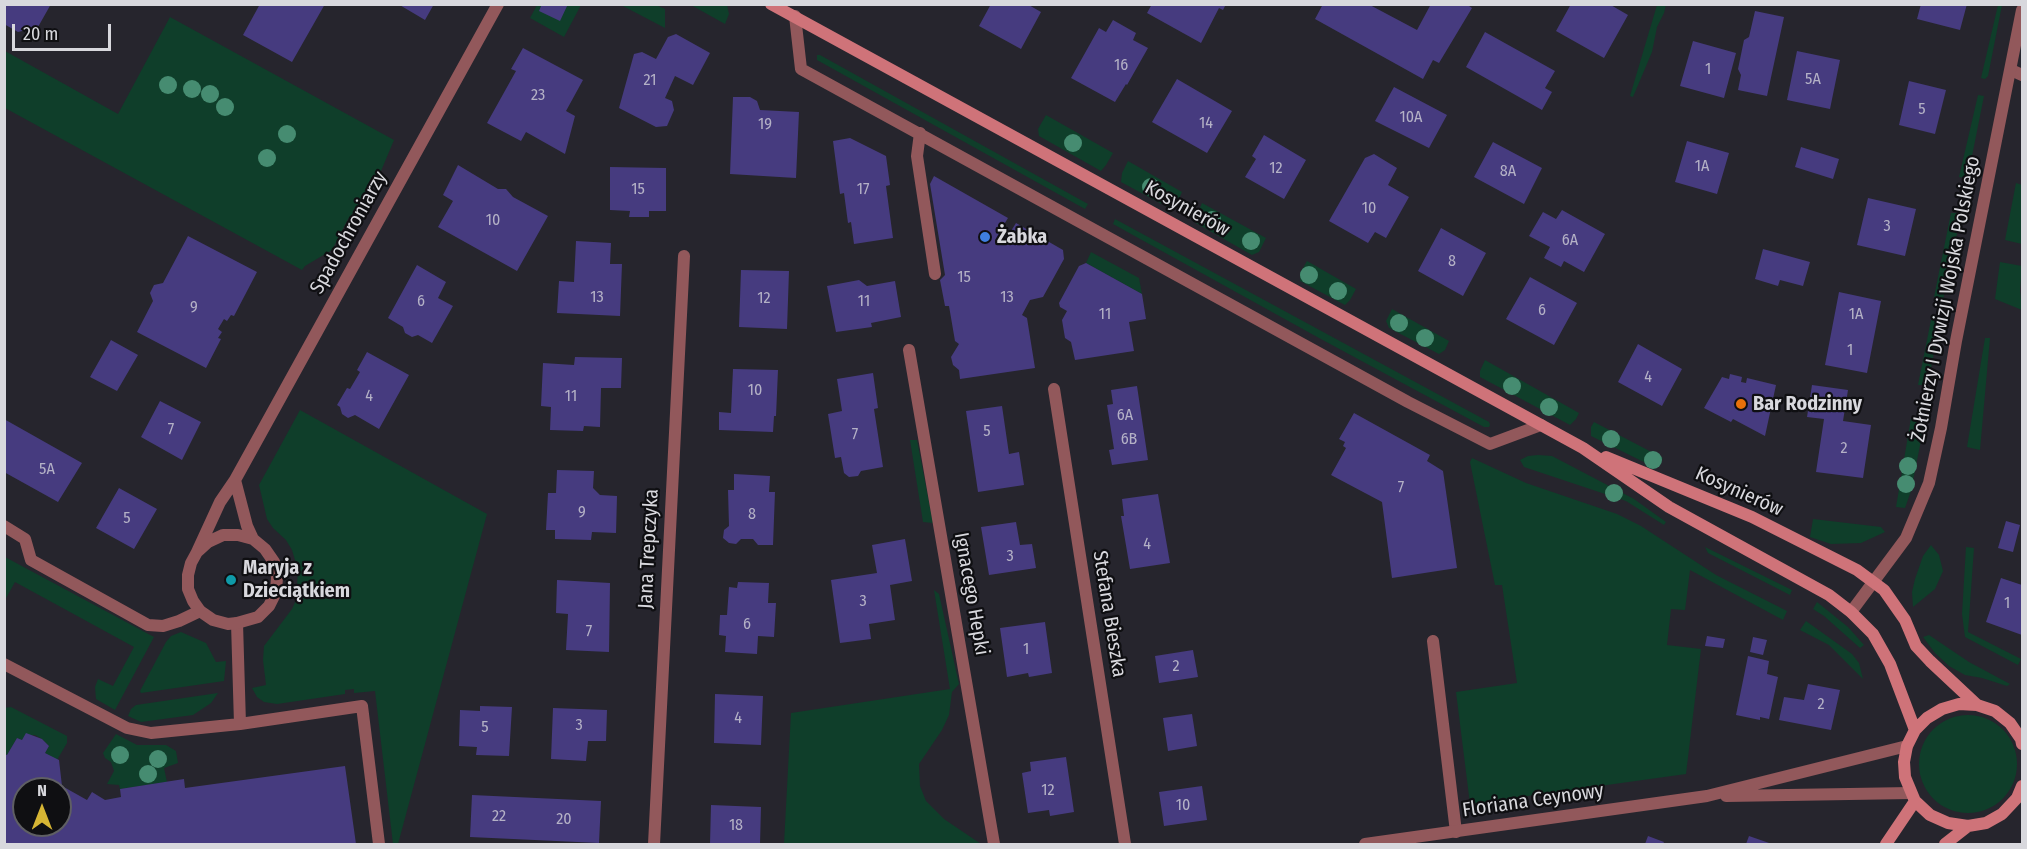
<!DOCTYPE html>
<html>
<head>
<meta charset="utf-8">
<style>
	body { margin:0 }
	#map { position:relative; width:2027px; height:849px; overflow:hidden; background:#26252d; font-family:"Fira Sans Condensed",sans-serif }
	canvas { display:block }
	.frame { position:absolute; inset:0; border:6px solid #d8d8dd; pointer-events:none }
	.north { position:absolute; left:12px; top:777px; width:60px; height:60px; box-sizing:border-box; background:#0f0f12; border:2px solid #5f5f63; border-radius:50%; rotate:0deg; font-size:16px; font-weight:700; line-height:24px; text-align:center; color:#d8d8dd }
	.north::after { content:''; display:block; margin:auto; width:21px; height:27px; background:#d6b534; clip-path:polygon(50% 0,100% 100%,50% 72%,0 100%) }
	.scale { position:absolute; left:12px; top:24px; width:99px; height:27px; box-sizing:border-box; border:3px solid #d8d8dd; border-top:0; padding-left:8px; font-size:18px; line-height:21px; white-space:nowrap; color:#d8d8dd; -webkit-text-stroke:4px #0f0f12; paint-order:stroke }
</style>
</head>
<body>
<div id="map">
<canvas width="2027" height="849"></canvas>
<div class="frame"></div>
<div class="north">N</div>
<div class="scale">20 m</div>
</div>
<script>
const ctx = document.querySelector('canvas').getContext('2d');
ctx.lineJoin = 'round';
function fillPath(path, color) { ctx.fillStyle = color; ctx.fill(path, 'evenodd'); }
const toPath = rows => new Path2D(rows.map(r => 'M' + r).join(''));
function stroke(path, color, width, dash) { ctx.strokeStyle = color; ctx.lineWidth = width; ctx.lineCap = dash ? 'butt' : 'round'; ctx.setLineDash(dash || []); ctx.stroke(path); }
function label(font, color, halo, rows, align = 'center') {
  ctx.font = font + ' "Fira Sans Condensed",sans-serif'; ctx.lineWidth = 4.5; ctx.setLineDash([]); ctx.textBaseline = 'middle'; ctx.strokeStyle = halo; ctx.fillStyle = color; for (const [text, x, y, turn = 0] of rows) {
    ctx.save(); ctx.translate(x, y); ctx.rotate((+turn || 0) * Math.PI / 180); ctx.textAlign = isNaN(turn) ? turn : align; if (halo) ctx.strokeText(text, 0, 0); ctx.fillText(text, 0, 0); ctx.restore();
  }
}
fillPath(toPath([
	[537,5,581,5,564,37,530,18],
	[621,5,656,5,665,9,665,28],
	[691,5,727,5,729,14,725,24],
	[1657,5,1666,5,1664,13,1657,27,1652,52,1633,97,1630,96],
	[1998,5,2002,5,1988,76,1985,79,1981,78],
	[170,17,394,140,381,171,363,201,348,219,332,250,305,266,302,270,5,108,5,51,118,114],
	[817,55,820,55,1088,204,1085,209,817,60],
	[1978,95,1984,96,1968,176,1965,178,1959,177],
	[1046,115,1113,153,1106,165,1101,171,1039,136,1038,129],
	[1128,161,1182,192,1176,205,1171,209,1121,182,1122,173],
	[2016,183,2022,185,2022,244,2005,240],
	[1202,203,1266,238,1259,252,1252,255,1194,222],
	[1951,213,1957,213,1960,219,1943,300,1934,297],
	[1115,219,1489,422,1490,425,1489,427,1484,427,1319,338,1113,224],
	[1091,252,1139,278,1142,294,1086,263],
	[1307,261,1356,289,1350,300,1345,305,1300,281,1300,273],
	[2000,262,2022,266,2020,290,2022,310,1995,299],
	[1392,309,1449,341,1445,350,1439,354,1389,328,1386,321],
	[1932,315,1940,319,1928,385,1918,385],
	[1985,338,1990,338,1980,450,1967,447],
	[1485,360,1579,413,1576,419,1570,425,1480,377,1480,371],
	[300,410,487,514,398,844,393,844,375,691,354,693,354,689,345,690,345,694,277,704,264,702,257,697,252,688,266,685,263,660,264,646,292,609,296,600,298,570,292,550,286,540,273,528,267,519,259,485],
	[1911,418,1917,419,1924,425,1911,491,1905,508,1896,507],
	[1594,422,1663,458,1656,468,1591,436,1591,427],
	[910,440,917,440,933,523,923,522],
	[1538,455,1552,456,1634,499,1666,522,1664,525,1626,501,1524,467,1520,460,1528,456],
	[1472,458,1526,483,1617,514,1641,526,1716,575,1787,611,1783,620,1690,570,1685,610,1671,609,1667,645,1701,649,1686,774,1470,804,1456,692,1517,683,1502,585,1495,585,1470,462],
	[1813,519,1881,527,1885,532,1861,543,1831,544,1810,537],
	[1931,545,1939,555,1943,571,1935,589,1913,607,1912,592,1915,579,1923,556],
	[1705,547,1792,590,1790,595,1708,553],
	[1966,547,1974,548,1968,632,2021,659,2018,665,1965,637,1962,614],
	[5,557,154,637,115,710,96,699,95,687,98,679,113,686,134,647,15,582,5,600],
	[934,590,939,594,959,684,952,692,949,715,942,730,919,764,920,786,926,801,944,819,981,844,784,844,791,713,950,689],
	[1817,602,1848,627,1864,645,1860,648,1824,616,1813,609],
	[1806,621,1852,654,1859,663,1863,679,1829,645,1800,630],
	[181,632,206,643,216,662,226,661,224,681,141,693,140,691,166,642,171,636],
	[1929,635,1969,662,2010,684,2007,686,1982,678,1965,675,1949,666,1935,653,1923,637],
	[218,693,211,703,193,715,141,722,128,716,131,709,136,705],
	[11,707,67,736,67,743,57,760,45,753,49,746,42,739,35,735,29,735,22,740,17,738,7,755,5,754,4,708],
	'1919 764a49 49 0 1 1 98 0a49 49 0 1 1-98 0Z',
	[116,734,137,745,166,745,176,751,178,763,164,768,167,782,120,789,119,785,107,784,114,771,111,762,105,758,103,753]
]), '#0f3e2a');
fillPath(toPath([
	[4,4,51,4,38,27,18,32,4,24],
	[260,4,325,4,292,62,243,35],
	[398,4,434,4,425,20],
	[542,4,568,4,560,21,539,11],
	[991,4,1027,4,1041,12,1021,49,979,26],
	[1152,4,1226,4,1223,10,1219,8,1201,43,1147,13],
	[1323,4,1368,4,1417,30,1431,4,1466,4,1472,8,1439,63,1433,60,1423,79,1315,19],
	[1571,4,1609,4,1628,15,1604,58,1556,31],
	[1921,4,1967,4,1960,30,1917,19],
	[1755,11,1784,17,1767,96,1738,90,1741,75,1738,69,1744,40,1749,37],
	[1113,20,1136,33,1133,40,1148,48,1127,85,1126,84,1115,102,1071,78,1099,28,1106,32],
	[1485,32,1555,71,1545,88,1552,92,1542,110,1466,67],
	[676,34,710,53,693,85,675,76,665,98,672,101,674,110,667,126,656,127,619,108,634,54,642,52,656,59,668,37],
	[1693,41,1736,53,1724,98,1680,86],
	[523,48,583,80,566,111,575,116,565,154,526,132,521,141,487,123,516,71,511,69],
	[1797,51,1840,60,1830,109,1787,100],
	[1177,79,1232,111,1207,153,1152,122],
	[1909,81,1946,90,1935,134,1899,125],
	[1394,87,1447,115,1429,148,1375,121],
	[733,97,750,97,757,101,760,110,799,112,796,178,730,174],
	[1264,135,1306,160,1284,199,1245,177,1256,159,1252,156],
	[850,138,886,156,890,185,886,186,893,238,854,244,851,222,848,223,844,193,840,194,833,141],
	[1687,141,1729,153,1717,194,1675,182],
	[1493,142,1542,168,1524,204,1474,177],
	[1801,147,1839,159,1833,179,1795,167],
	[1374,154,1397,168,1388,185,1409,197,1386,238,1375,232,1368,243,1329,221,1365,158],
	[458,165,498,189,506,189,513,197,548,216,517,271,438,227,453,201,443,195],
	[610,167,666,168,666,211,649,211,649,217,629,217,630,211,610,210],
	[934,176,1008,218,1003,226,1011,231,1016,223,1063,250,1064,259,1043,297,1030,300,1022,315,1027,318,1035,368,960,379,959,370,953,365,951,357,959,344,955,341,949,306,945,306,940,280,945,275,930,184],
	[1868,198,1916,209,1905,256,1857,245],
	[1562,210,1605,234,1584,272,1564,261,1561,267,1544,258,1550,247,1529,236,1543,212,1556,219],
	[1441,228,1486,253,1463,296,1418,271],
	[188,236,257,272,234,316,231,315,227,321,224,319,218,329,222,332,218,338,221,339,206,368,137,332,153,301,150,293,154,285,163,283],
	[576,241,611,243,610,264,622,264,620,316,557,313,559,281,574,282],
	[1763,249,1810,262,1803,286,1780,280,1778,286,1755,279],
	[1086,263,1142,294,1146,319,1129,322,1134,351,1075,360,1071,342,1065,338,1062,320,1067,311,1060,307,1059,303,1079,266],
	[417,265,446,282,438,298,453,306,432,343,418,335,412,337,405,333,403,327,388,318],
	[741,270,789,271,787,329,739,327],
	[1530,277,1577,303,1554,345,1506,319],
	[859,280,867,286,895,281,901,317,871,323,872,327,836,332,827,286],
	[1839,292,1881,301,1867,373,1825,365],
	[111,340,138,355,117,391,90,377],
	[1638,344,1682,369,1662,406,1618,382],
	[367,352,409,375,379,429,355,415,348,418,342,414,340,407,337,405,347,388,350,389,360,372,357,370],
	[575,357,622,358,621,388,601,388,600,427,584,426,583,431,550,430,551,407,541,406,543,363,574,365],
	[733,369,778,370,776,416,774,416,773,432,719,430,719,412,731,413],
	[873,373,878,408,874,409,883,467,861,471,858,476,849,477,844,473,841,457,835,458,828,414,842,411,837,379],
	[1730,374,1742,377,1741,382,1746,383,1747,378,1776,385,1765,436,1733,419,1731,422,1704,408,1722,377,1729,379],
	[1812,385,1848,390,1843,421,1871,425,1863,478,1816,472,1824,419,1807,417],
	[1137,386,1148,460,1112,465,1109,450,1114,449,1107,405,1113,404,1111,390],
	[160,401,201,422,182,460,141,437],
	[1002,406,1009,454,1019,452,1024,485,978,492,966,411],
	[1354,413,1430,455,1427,461,1443,471,1457,568,1392,578,1382,502,1331,475,1346,448,1343,446,1345,442,1339,439],
	[4,419,82,463,58,502,4,472],
	[557,470,594,471,593,488,600,495,617,496,616,533,592,532,591,540,555,539,555,530,546,530,548,493,556,493],
	[734,474,770,476,769,492,775,492,773,545,758,545,753,539,741,539,736,544,729,543,723,538,724,530,729,526,728,490,734,490],
	[119,488,157,509,134,549,96,528],
	[1158,494,1170,563,1130,569,1121,516,1124,516,1122,499],
	[2006,521,2020,525,2013,552,1998,548],
	[1016,522,1020,545,1032,544,1036,568,989,575,981,527],
	[905,539,912,581,890,585,895,620,869,624,871,639,840,643,831,580,877,573,872,545],
	[2001,578,2022,585,2022,635,1986,622],
	[557,580,610,583,609,652,566,650,568,614,556,613],
	[738,582,769,583,768,603,776,603,774,637,758,636,757,654,725,652,726,636,719,635,720,615,727,615,729,587,737,588],
	[1045,622,1052,673,1029,677,1028,673,1007,677,1000,628],
	[1707,636,1725,639,1723,648,1705,646],
	[1753,637,1767,640,1763,655,1750,652],
	[1193,650,1198,677,1159,683,1155,656],
	[1748,656,1769,661,1767,674,1778,677,1769,719,1760,717,1760,720,1736,715],
	[1808,684,1840,690,1831,730,1779,720,1784,697,1804,700],
	[715,694,763,696,761,745,714,743],
	[480,706,512,707,509,756,476,755,477,747,459,746,460,710,480,711],
	[553,708,607,710,606,741,588,741,586,761,551,759],
	[1192,714,1197,746,1168,751,1163,718],
	[26,733,42,739,49,746,45,753,59,760,62,786,87,800,92,792,105,800,121,797,120,789,184,779,185,788,345,766,356,844,4,844,4,754,7,755,17,738,22,740],
	[24,789,60,789,60,825,24,825],
	[1066,757,1074,812,1050,816,1049,810,1028,813,1022,773,1031,771,1030,762],
	[1202,786,1207,820,1164,826,1159,792],
	[472,795,601,801,599,843,470,837],
	[711,805,761,807,760,844,710,844],
	[1648,836,1664,842,1663,844,1645,844],
	[1749,836,1772,844,1746,844]
]), '#463b7f');
stroke(toPath([
	[795,16,801,69,1408,402,1490,444,1541,425],
	[2011,70,2022,75],
	[920,133,917,156,935,274],
	[4,526,25,539,31,560,148,625,163,626,179,621,200,611],
	[1433,641,1456,832],
	[4,664,127,728,151,733,240,724,237,623],
	[240,724,362,706,379,844]
]), '#92585b', 12);
stroke(toPath([
	[909,350,994,844],
	[1054,389,1125,844],
	[235,480,247,526,253,539,265,549,274,562,277,577,276,592,269,606,258,617,237,623,228,624,213,620,200,611,193,601,188,589,188,575,191,563,197,552,208,542,223,535,238,535,253,539],
	[197,552,220,502,235,480,498,4],
	[654,844,684,256]
]), '#92585b', 12);
stroke(toPath([
	[1851,612,1906,538,1929,483,1941,428,1956,341,2022,10],
	[1726,796,1911,793],
	[1365,844,1707,796,1907,746]
]), '#92585b', 12);
stroke(toPath([
	[771,4,1583,448,1669,507,1829,595,1851,612,1873,634,1890,664,1915,730],
	[1606,457,1752,517,1857,570,1884,590,1905,620,1916,646,1930,661,1977,705],
	[2022,744,2021,739,2010,723,1995,711,1977,705,1959,704,1942,709,1927,718,1915,730,1907,746,1904,762,1905,777,1915,801,1930,815,1948,823,1968,826,1986,823,2002,814,2017,798,2022,786],
	[1886,844,1915,801],
	[1945,844,1968,826]
]), '#cf7379', 12);
ctx.fillStyle = '#468c71';
for (const [x, y] of [
	[168,85],
	[192,89],
	[210,94],
	[225,107],
	[287,134],
	[1073,143],
	[267,158],
	[1151,187],
	[1212,220],
	[1251,241],
	[1309,275],
	[1338,291],
	[1399,323],
	[1425,338],
	[1512,386],
	[1549,407],
	[1611,439],
	[1653,460],
	[1908,466],
	[1906,484],
	[1614,493],
	[120,755],
	[158,759],
	[148,774]
]) { ctx.beginPath(); ctx.arc(x, y, 9, 0, 2 * Math.PI); ctx.fill(); }
for (const [x, y, r, color] of [
	[985,237,6,"#3f7fe0"],
	[1741,404,6,"#e8710a"],
	[231,580,6,"#0f9aa8"]
]) { const dot = new Path2D(); dot.arc(x, y, r, 0, 2 * Math.PI); ctx.fillStyle = color; ctx.fill(dot); stroke(dot, '#0f0f12', 2); }
label('16px', '#b4b1c6', null, [
	["16",1121,66],
	["1",1708,70],
	["5A",1813,80],
	["21",650,81],
	["23",538,96],
	["5",1922,110],
	["10A",1411,118],
	["14",1206,124],
	["19",765,125],
	["1A",1702,167],
	["12",1276,169],
	["8A",1508,172],
	["15",638,190],
	["17",863,190],
	["10",1369,209],
	["10",493,221],
	["3",1887,227],
	["6A",1570,241],
	["8",1452,262],
	["15",964,278],
	["13",597,298],
	["13",1007,298],
	["12",764,299],
	["6",421,302],
	["11",864,302],
	["9",194,308],
	["6",1542,311],
	["11",1105,315],
	["1A",1856,315],
	["1",1850,351],
	["4",1648,378],
	["10",755,391],
	["4",369,397],
	["11",571,397],
	["6A",1125,416],
	["7",171,430],
	["5",987,432],
	["7",855,435],
	["6B",1129,440],
	["2",1844,449],
	["5A",47,470],
	["7",1401,488],
	["9",582,513],
	["8",752,515],
	["5",127,519],
	["4",1147,545],
	["3",1010,557],
	["3",863,602],
	["1",2007,604],
	["6",747,625],
	["7",589,632],
	["1",1026,650],
	["2",1176,667],
	["2",1821,705],
	["4",738,719],
	["3",579,726],
	["5",485,728],
	["12",1048,791],
	["10",1183,806],
	["22",499,817],
	["20",564,820],
	["18",736,826]
]);
label('20px', '#d8d8dd', '#0f0f12', [
	["Kosynierów",1187,209,29],
	["Spadochroniarzy",349,233,-61],
	["Żołnierzy I Dywizji Wojska Polskiego",1946,299,-79],
	["Kosynierów",1739,492,24],
	["Jana Trepczyka",649,549,-87],
	["Ignacego Hepki",971,594,80],
	["Stefana Bieszka",1109,614,81],
	["Floriana Ceynowy",1533,801,-8]
]);
label('bold 20px', '#d8d8dd', '#0f0f12', [
	["Żabka",997,237],
	["Bar Rodzinny",1753,404],
	["Maryja z",243,568],
	["Dzieciątkiem",243,591]
], 'left');
</script>
</body>
</html>
